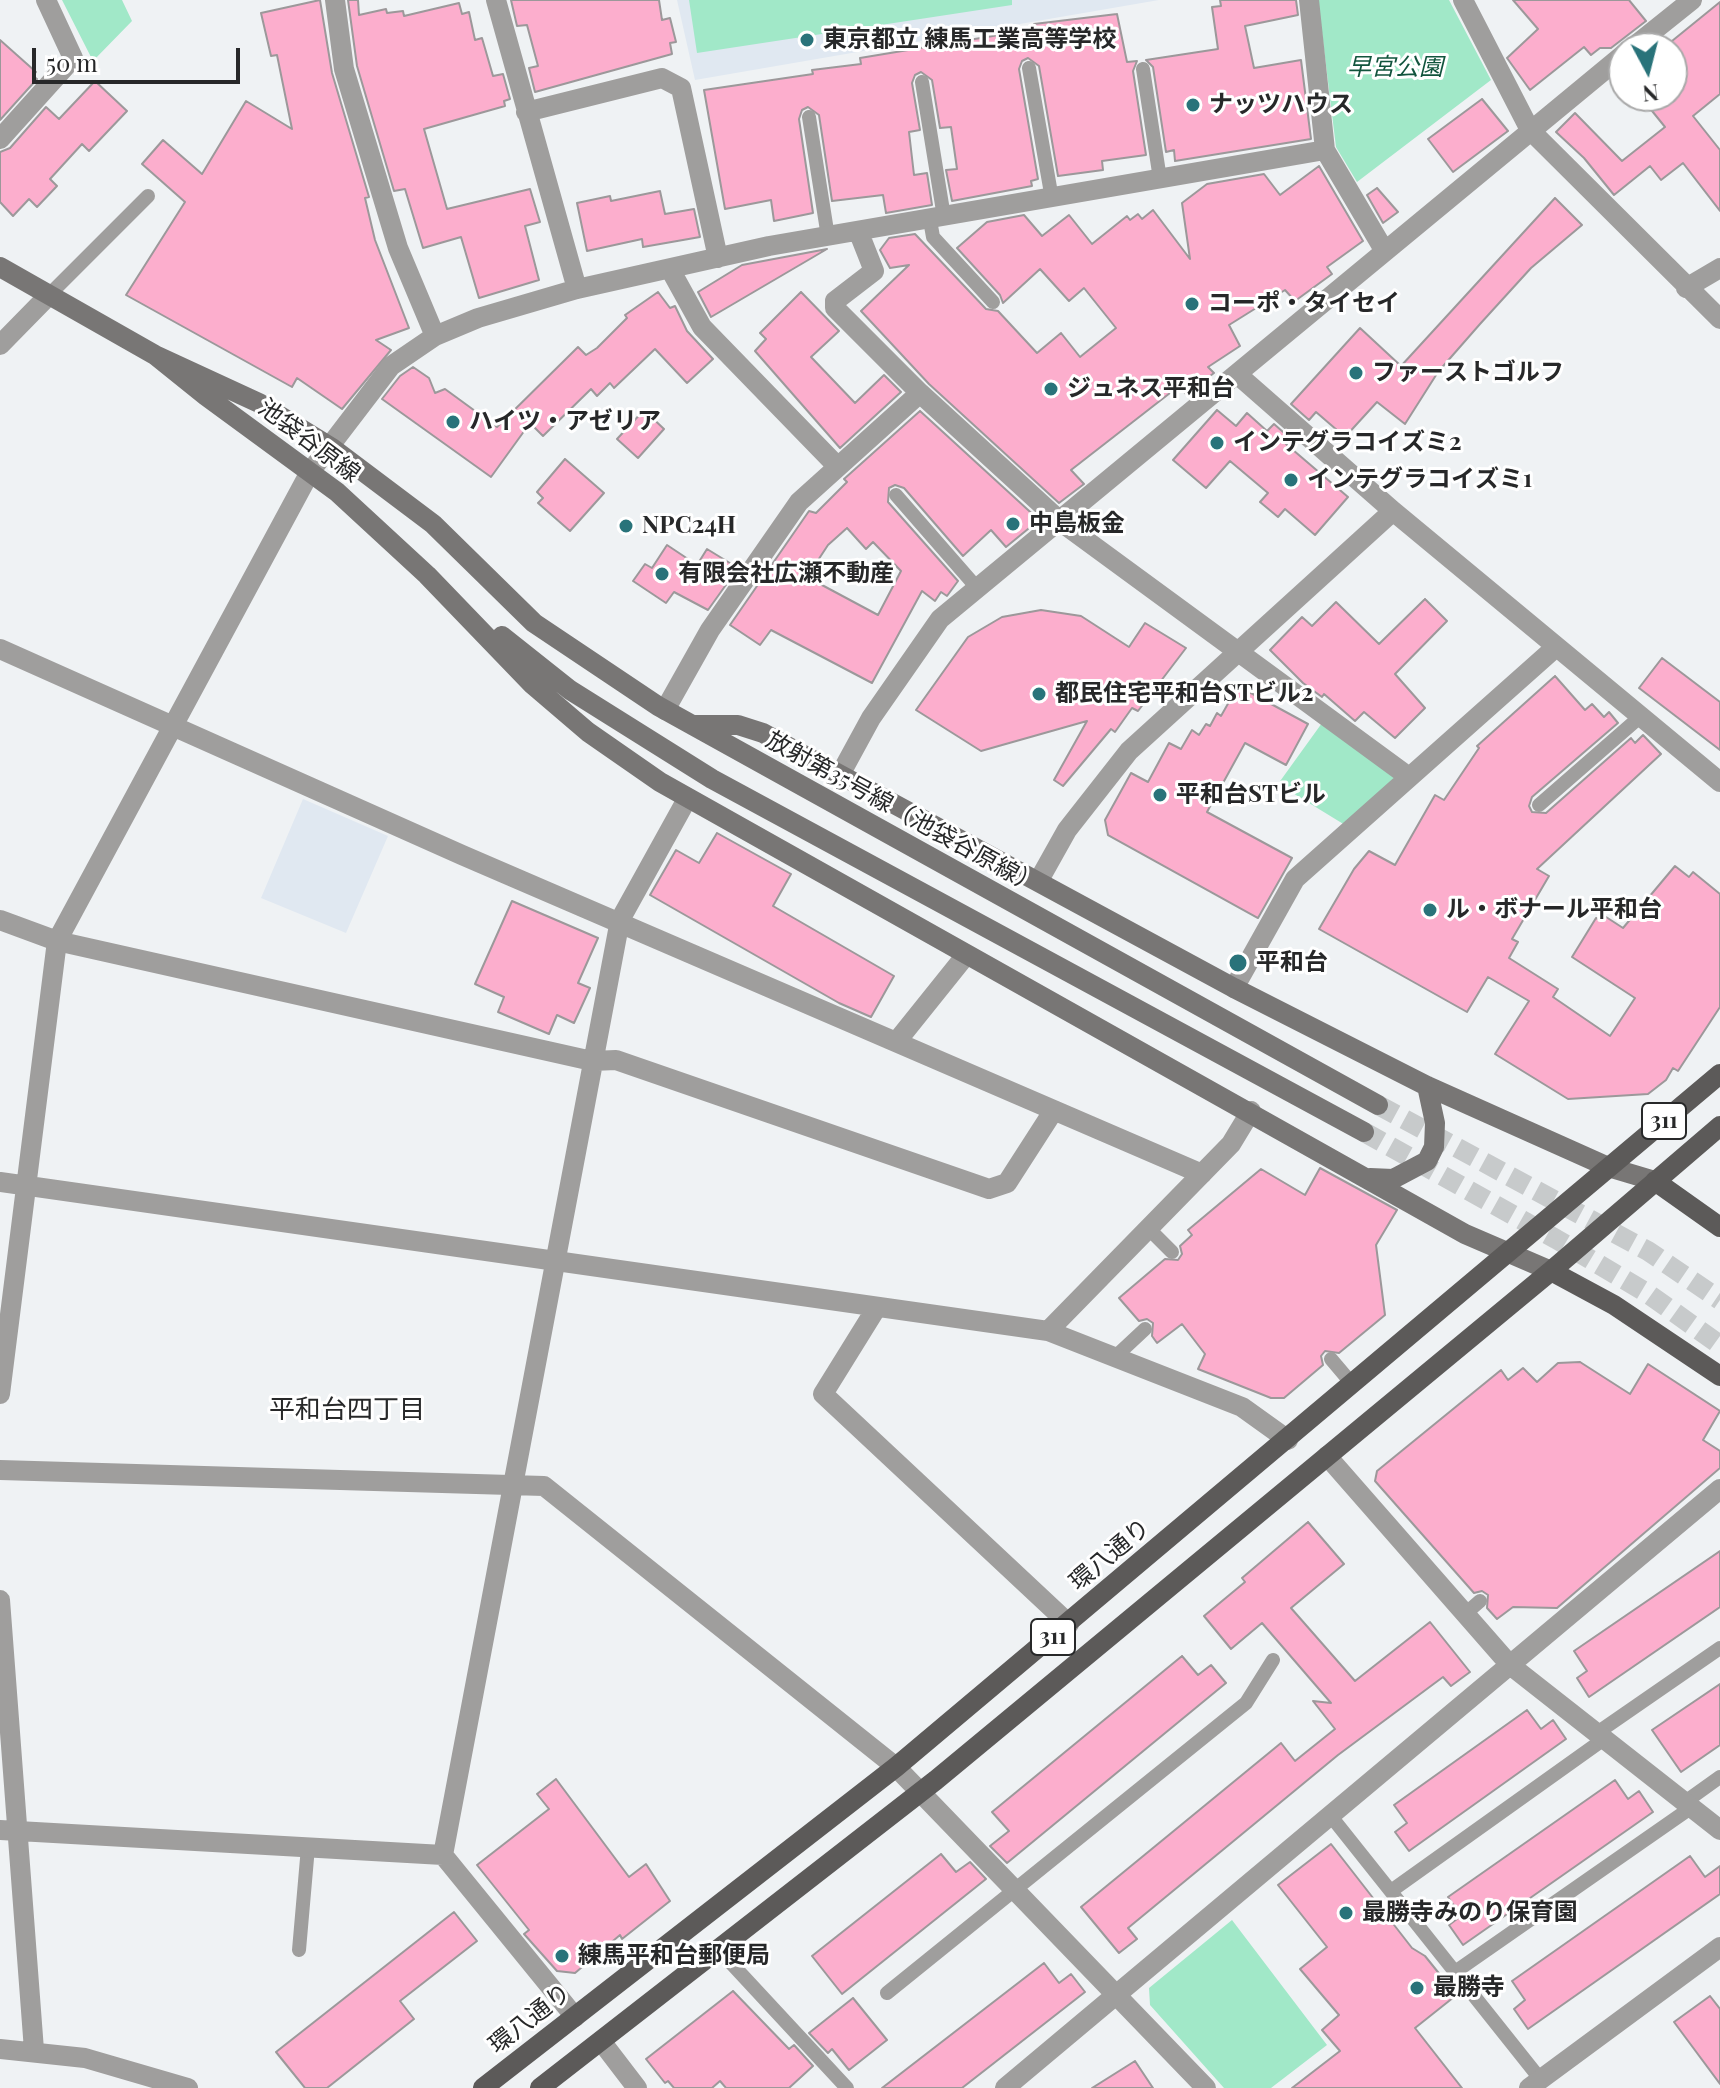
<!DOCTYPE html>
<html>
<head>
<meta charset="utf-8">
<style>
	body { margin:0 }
	#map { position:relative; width:1720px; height:2088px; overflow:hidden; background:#eff2f4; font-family:"Playfair Display",serif }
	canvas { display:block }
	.north { position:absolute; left:1608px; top:32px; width:80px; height:80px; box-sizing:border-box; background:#fff; border:2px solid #a9a9a9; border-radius:50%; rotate:173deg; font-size:22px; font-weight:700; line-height:32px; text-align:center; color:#272829 }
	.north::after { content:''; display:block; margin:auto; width:28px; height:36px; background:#29737a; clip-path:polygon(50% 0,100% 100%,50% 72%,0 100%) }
	.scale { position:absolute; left:32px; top:48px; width:208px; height:36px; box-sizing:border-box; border:4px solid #272829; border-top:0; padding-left:10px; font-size:24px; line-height:28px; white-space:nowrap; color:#272829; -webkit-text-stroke:6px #fff; paint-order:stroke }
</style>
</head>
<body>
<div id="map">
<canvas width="1720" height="2088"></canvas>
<div class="north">N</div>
<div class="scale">50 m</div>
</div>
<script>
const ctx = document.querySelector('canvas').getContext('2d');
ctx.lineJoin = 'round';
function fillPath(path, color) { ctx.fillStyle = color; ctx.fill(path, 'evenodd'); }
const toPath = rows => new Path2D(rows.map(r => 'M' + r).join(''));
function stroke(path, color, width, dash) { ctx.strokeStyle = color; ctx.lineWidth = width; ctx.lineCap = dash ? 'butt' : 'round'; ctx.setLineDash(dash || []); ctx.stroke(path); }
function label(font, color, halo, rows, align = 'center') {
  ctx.font = font + ' "Playfair Display","Noto Sans JP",serif'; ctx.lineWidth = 6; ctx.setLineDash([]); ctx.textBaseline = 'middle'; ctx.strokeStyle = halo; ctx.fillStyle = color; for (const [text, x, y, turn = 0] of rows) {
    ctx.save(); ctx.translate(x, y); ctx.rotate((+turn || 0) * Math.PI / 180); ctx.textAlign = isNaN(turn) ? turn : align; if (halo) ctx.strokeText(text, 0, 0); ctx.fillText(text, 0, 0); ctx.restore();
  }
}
fillPath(toPath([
	[677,0,1159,0,695,80],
	[303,799,388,836,346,933,261,898]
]), '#e0e8f1');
fillPath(toPath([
	[62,0,122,0,132,21,93,61],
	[689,0,1012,0,1012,5,697,53],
	[1318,0,1449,0,1491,80,1357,182,1336,147],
	[1322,723,1395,774,1395,783,1345,825,1278,784],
	[1232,1920,1327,2045,1271,2088,1224,2088,1150,2005,1149,1988]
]), '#a1e8c8');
const building = toPath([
	[320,0,332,73,369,197,365,198,375,240,409,328,376,340,391,350,342,409,297,378,292,387,126,295,185,202,142,164,163,140,202,174,246,101,292,129,277,55,271,56,261,13,320,0],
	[348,0,358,0,359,15,386,9,387,13,403,11,404,16,459,3,462,14,469,12,475,40,482,38,493,76,503,74,510,99,504,101,505,106,424,129,447,209,530,189,540,222,525,226,539,280,479,298,461,237,423,248,405,189,394,191,357,66,348,0],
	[511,0,659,0,662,20,670,18,676,42,670,43,672,54,535,92,529,68,538,66,527,25,517,26,511,0],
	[1220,0,1296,0,1298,15,1245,26,1254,68,1301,60,1311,139,1175,161,1174,150,1166,152,1153,67,1146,60,1218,49,1212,7,1221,6,1220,0],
	[1513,0,1629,0,1646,21,1611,48,1600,48,1591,55,1584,47,1530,90,1507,58,1538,29,1513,0],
	[1720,2,1720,94,1693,116,1720,150,1720,211,1683,163,1661,180,1650,166,1614,195,1584,158,1556,132,1575,113,1622,161,1665,127,1640,96,1672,96,1672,41,1720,2],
	[1117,14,1127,62,1137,61,1133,71,1146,155,1102,161,1103,170,1058,176,1039,66,1028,58,1022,61,1019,69,1038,179,1031,181,1032,186,952,201,946,170,957,169,951,127,940,128,932,80,921,72,915,75,912,83,920,130,909,132,914,175,927,173,932,205,886,213,883,195,832,201,819,115,808,107,802,110,799,119,813,213,774,221,771,200,725,209,704,90,813,74,812,70,861,64,860,58,1035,29,1034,24,1117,14],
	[0,40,36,72,33,76,37,79,0,120,0,40],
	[95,81,127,111,89,151,82,144,50,179,57,186,37,207,29,199,13,216,0,202,0,152,10,148,46,107,59,119,95,81],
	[1482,99,1508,131,1453,172,1428,139,1482,99],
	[1319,166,1363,241,1327,267,1332,274,1295,301,1285,290,1229,325,1240,346,1208,367,1214,373,1186,394,1179,386,1071,470,1084,484,1059,503,929,384,861,311,909,265,890,268,880,250,889,238,915,234,986,309,998,311,1037,353,1061,333,1080,357,1116,328,1084,288,1069,301,1040,269,1003,303,1000,295,957,248,987,222,1024,215,1042,236,1069,215,1092,244,1127,216,1130,220,1138,214,1142,219,1153,210,1190,259,1182,203,1207,184,1264,174,1280,195,1319,166],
	[1377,188,1398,212,1383,223,1367,195,1377,188],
	[660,191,665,214,694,209,700,237,643,247,642,239,587,251,577,203,610,196,611,201,660,191],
	[1555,198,1582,225,1531,268,1480,324,1438,372,1405,424,1377,402,1345,437,1316,412,1309,420,1291,404,1360,328,1401,366,1555,198],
	[827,249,711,317,698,292,742,265,827,249],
	[658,292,670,308,675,306,687,331,713,359,687,383,655,349,614,388,610,383,597,396,591,389,543,436,530,423,491,477,382,399,400,376,413,367,429,378,435,393,445,389,497,427,578,347,586,355,597,348,627,318,625,315,658,292],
	[801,292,839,331,811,357,855,403,884,375,901,392,840,448,755,351,766,339,760,333,801,292],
	[644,410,664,429,638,458,617,439,644,410],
	[1217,410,1236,426,1247,413,1267,431,1274,424,1291,439,1286,444,1348,497,1315,535,1285,509,1278,517,1260,502,1268,493,1230,461,1206,488,1173,460,1217,410],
	[920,411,1039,520,1006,547,991,530,963,556,904,488,895,485,889,488,888,502,958,581,947,596,941,592,935,601,922,591,872,683,771,630,760,645,730,625,809,511,816,513,847,482,844,479,920,411],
	[847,528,866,549,873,542,901,571,878,615,807,577,828,545,847,528],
	[565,459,604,493,570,531,538,503,543,498,537,492,565,459],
	[667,545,697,565,707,549,738,568,708,610,674,592,666,603,633,581,645,564,652,568,667,545],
	[1425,599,1447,621,1395,674,1425,708,1395,738,1364,712,1355,721,1324,694,1322,697,1303,683,1270,650,1302,617,1312,626,1336,602,1379,644,1425,599],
	[1041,610,1081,616,1129,647,1145,623,1186,648,1138,711,1132,708,1115,732,1111,729,1063,786,1054,780,1087,721,981,751,916,710,968,637,1002,617,1041,610],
	[1662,658,1720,702,1720,750,1639,688,1662,658],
	[1555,676,1585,710,1592,704,1604,717,1609,712,1618,723,1532,797,1529,806,1532,812,1546,813,1631,738,1635,743,1643,735,1661,754,1537,869,1549,876,1512,939,1518,942,1509,958,1558,989,1553,997,1610,1036,1635,998,1572,957,1596,918,1600,920,1603,915,1623,928,1675,866,1689,877,1693,872,1720,894,1720,1007,1678,1071,1673,1068,1666,1080,1648,1094,1568,1099,1495,1054,1529,1001,1488,977,1467,1012,1319,929,1354,869,1369,851,1395,865,1435,795,1444,800,1479,748,1477,746,1555,676],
	[1238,686,1308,724,1286,765,1245,743,1207,812,1292,858,1258,918,1108,835,1105,820,1131,773,1148,782,1169,743,1181,749,1192,730,1199,735,1206,724,1210,726,1217,713,1221,716,1238,686],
	[717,833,791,874,773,906,894,976,871,1017,839,1003,650,895,676,850,699,863,717,833],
	[512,901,598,938,578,983,590,988,574,1023,557,1015,549,1034,498,1012,504,997,475,984,512,901],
	[1320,1168,1397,1210,1376,1245,1385,1315,1339,1353,1325,1351,1321,1356,1323,1365,1284,1398,1271,1398,1198,1369,1205,1354,1182,1324,1157,1343,1152,1336,1153,1323,1147,1319,1139,1321,1119,1298,1165,1259,1178,1260,1182,1254,1180,1246,1192,1235,1188,1230,1261,1169,1305,1195,1320,1168],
	[1580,1362,1630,1394,1648,1364,1720,1411,1703,1440,1720,1451,1720,1468,1557,1608,1513,1607,1497,1619,1487,1608,1488,1595,1482,1591,1474,1593,1375,1481,1377,1471,1501,1370,1508,1380,1523,1368,1537,1382,1558,1363,1580,1362],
	[1308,1522,1344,1564,1291,1608,1355,1681,1430,1622,1470,1672,1451,1686,1443,1677,1338,1755,1128,1928,1137,1939,1119,1953,1081,1907,1281,1743,1295,1761,1335,1729,1313,1701,1331,1703,1262,1623,1231,1649,1204,1616,1245,1582,1242,1578,1308,1522],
	[1720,1551,1720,1607,1589,1697,1577,1678,1587,1671,1574,1651,1720,1551],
	[1182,1656,1198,1675,1211,1665,1226,1683,1007,1863,990,1846,1009,1831,992,1812,1182,1656],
	[1720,1684,1720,1745,1681,1772,1652,1730,1720,1684],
	[1527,1710,1541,1729,1553,1720,1566,1739,1409,1851,1395,1832,1407,1823,1394,1805,1527,1710],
	[556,1779,629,1877,646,1864,670,1901,622,1939,620,1935,575,1973,557,1971,524,1934,529,1930,477,1865,549,1809,537,1794,556,1779],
	[1615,1780,1628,1799,1639,1791,1653,1812,1463,1945,1449,1925,1461,1916,1448,1897,1615,1780],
	[1331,1844,1412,1948,1425,1956,1454,1992,1454,1997,1415,2028,1462,2088,1292,2088,1340,2051,1322,2030,1339,2015,1300,1969,1327,1947,1278,1885,1331,1844],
	[941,1854,956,1872,970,1862,986,1879,842,1994,812,1956,941,1854],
	[1690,1856,1705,1877,1720,1866,1720,1894,1528,2029,1514,2009,1525,2000,1512,1981,1690,1856],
	[454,1912,477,1941,400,2001,414,2019,327,2088,305,2088,276,2052,454,1912],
	[1044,1963,1059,1983,1071,1974,1085,1992,962,2088,882,2088,1044,1963],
	[733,1991,789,2049,794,2045,813,2066,789,2088,726,2088,720,2081,712,2088,674,2088,668,2081,665,2083,646,2059,733,1991],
	[1710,1996,1720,2009,1720,2084,1674,2022,1710,1996],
	[853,1998,887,2040,849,2070,832,2049,828,2053,809,2033,853,1998],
	[1135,2061,1153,2088,1092,2088,1135,2061]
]);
fillPath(building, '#fcaecd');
stroke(building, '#9c989a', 2);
stroke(toPath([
	[1378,1105,1648,1251,1720,1300],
	[1364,1132,1556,1239,1647,1293,1720,1345]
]), '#c7cacb', 20, [20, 10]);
stroke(toPath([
	[1029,68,1052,199],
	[1143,69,1160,179],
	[922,82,944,217],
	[809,117,828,237],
	[930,220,933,237,993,302],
	[50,294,148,196],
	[896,495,978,589],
	[1539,805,1641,716],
	[1149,1229,1172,1252],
	[1115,1357,1145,1329],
	[1331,1359,1353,1385],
	[1465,1614,1480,1601],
	[1597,1733,1720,1648],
	[1685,1802,1720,1777],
	[1330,1815,1541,2080],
	[1391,1891,1604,1739],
	[718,1949,847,2088],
	[299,1950,308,1847],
	[1455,1972,1692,1807],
	[887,1993,1246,1703,1273,1660]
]), '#9f9e9d', 14);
stroke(toPath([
	[335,0,344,69,398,248,435,336],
	[496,0,577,289],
	[1309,0,1325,150,1384,250],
	[1463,0,1530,130,1720,319],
	[1632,48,1692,0],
	[526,112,662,78,681,88,718,258],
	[0,139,73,58,46,0],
	[859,233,874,271,835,301,835,308,920,393,1061,522,1409,777],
	[670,269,702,327,837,466],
	[1686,288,1720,268],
	[1238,375,1393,511,1720,782],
	[0,649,462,855,1202,1174],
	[665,710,710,630,799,502,920,393],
	[841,773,871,718,940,619,1624,54],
	[1039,880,1067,830,1129,751,1393,511],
	[0,920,57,941,592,1061,616,1060,989,1189,1007,1183,1054,1110],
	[1234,988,1295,879,1556,647],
	[897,1041,966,955],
	[0,1182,1048,1331,1242,1407,1288,1440],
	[877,1307,823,1394,1069,1624],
	[1048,1331,1231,1144,1251,1111],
	[0,1394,57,941,310,472,391,366,435,336,478,318,577,289,769,246,1325,150],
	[1327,1456,1510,1665,1720,1830],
	[0,1470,544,1486,896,1767,1206,2088],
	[0,1600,34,2050],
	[0,1830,443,1855,575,2017],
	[443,1855,620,920,687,799],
	[601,2041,637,2088],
	[0,2049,85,2058,188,2088],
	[1005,2088,1720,1489],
	[1529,2088,1720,1947]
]), '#9f9e9d', 20);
stroke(toPath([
	[0,345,50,294]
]), '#9f9e9d', 20);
stroke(toPath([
	[0,267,155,355,259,403,332,448,433,524,534,623,658,706,1378,1105],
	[155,355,206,396,337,492,427,575,533,685,588,732,660,782,1465,1234,1551,1271],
	[502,636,570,690,712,779,1364,1132],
	[695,725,738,725,763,733,1234,988,1427,1086,1608,1167,1655,1181],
	[1370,1178,1393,1179,1427,1161,1434,1147,1435,1123,1427,1086]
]), '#787675', 20);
stroke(toPath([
	[1655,1181,1720,1227],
	[1551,1271,1614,1305,1720,1376],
	[483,2088,896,1767,1720,1074],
	[540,2088,936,1780,1551,1271,1720,1126]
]), '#5c5a59', 20);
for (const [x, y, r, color] of [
	[807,40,8,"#29737a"],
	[1193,105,8,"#29737a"],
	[1192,304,8,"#29737a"],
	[1356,373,8,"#29737a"],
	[1051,389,8,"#29737a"],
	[453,422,8,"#29737a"],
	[1217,443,8,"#29737a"],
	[1291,480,8,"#29737a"],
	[1013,524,8,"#29737a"],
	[626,526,8,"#29737a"],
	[662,574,8,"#29737a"],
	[1039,694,8,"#29737a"],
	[1160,795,8,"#29737a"],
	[1430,910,8,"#29737a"],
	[1238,963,10,"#29737a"],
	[1346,1913,8,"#29737a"],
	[562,1956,8,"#29737a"],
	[1417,1988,8,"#29737a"]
]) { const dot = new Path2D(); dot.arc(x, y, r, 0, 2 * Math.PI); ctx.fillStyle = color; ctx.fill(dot); stroke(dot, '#fff', 3); }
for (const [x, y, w] of [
	[1664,1121,44],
	[1053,1637,44]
]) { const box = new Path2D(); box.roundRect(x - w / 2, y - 18, w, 36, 6); ctx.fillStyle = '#fff'; ctx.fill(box); stroke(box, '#272829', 2); }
label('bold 22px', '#272829', null, [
	["311",1664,1121],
	["311",1053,1637]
]);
label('bold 24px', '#272829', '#fff', [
	["東京都立 練馬工業高等学校",823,40],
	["ナッツハウス",1209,105],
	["コーポ・タイセイ",1208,304],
	["ファーストゴルフ",1372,373],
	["ジュネス平和台",1067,389],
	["ハイツ・アゼリア",469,422],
	["インテグラコイズミ2",1233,443],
	["インテグラコイズミ1",1307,480],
	["中島板金",1029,524],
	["NPC24H",642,526],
	["有限会社広瀬不動産",678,574],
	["都民住宅平和台STビル2",1055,694],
	["平和台STビル",1176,795],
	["ル・ボナール平和台",1446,910],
	["平和台",1256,963],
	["最勝寺みのり保育園",1362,1913],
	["練馬平和台郵便局",578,1956],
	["最勝寺",1433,1988]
], 'left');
label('italic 24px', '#11543d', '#fff', [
	["早宮公園",1395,68]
]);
label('24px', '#272829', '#fff', [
	["池袋谷原線",309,441,37],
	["放射第35号線（池袋谷原線）",903,813,29],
	["環八通り",1110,1555,-40],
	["環八通り",530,2019,-38]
]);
label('26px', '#272829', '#fff', [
	["平和台四丁目",347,1410]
]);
</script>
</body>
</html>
